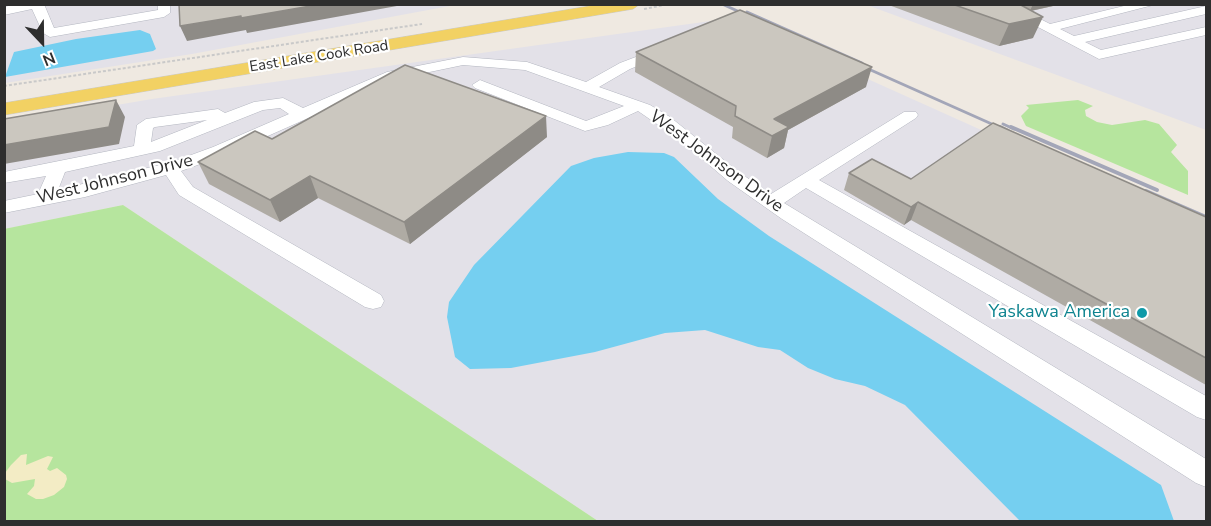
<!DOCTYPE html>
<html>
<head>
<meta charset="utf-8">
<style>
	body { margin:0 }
	#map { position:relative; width:1211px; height:526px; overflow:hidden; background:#efe9e1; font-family:"Nunito Sans",sans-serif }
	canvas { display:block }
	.frame { position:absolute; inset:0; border:6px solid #2e2e2e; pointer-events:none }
	.north { position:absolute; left:12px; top:12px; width:60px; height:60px; -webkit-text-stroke:4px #fff; paint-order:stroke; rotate:158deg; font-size:16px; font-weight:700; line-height:24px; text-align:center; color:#2e2e2e }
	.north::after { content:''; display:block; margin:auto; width:21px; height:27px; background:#2e2e2e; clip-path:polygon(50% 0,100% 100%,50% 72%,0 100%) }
</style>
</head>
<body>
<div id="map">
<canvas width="1211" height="526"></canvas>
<div class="frame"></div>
<div class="north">N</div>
</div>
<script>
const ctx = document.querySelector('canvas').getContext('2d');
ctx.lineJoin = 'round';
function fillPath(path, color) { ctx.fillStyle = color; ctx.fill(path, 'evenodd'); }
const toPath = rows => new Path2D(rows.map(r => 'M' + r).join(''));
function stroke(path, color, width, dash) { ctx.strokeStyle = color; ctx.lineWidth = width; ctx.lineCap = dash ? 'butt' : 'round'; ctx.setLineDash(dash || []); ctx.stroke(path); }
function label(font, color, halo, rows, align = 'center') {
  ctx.font = font + ' "Nunito Sans",sans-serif'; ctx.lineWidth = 4.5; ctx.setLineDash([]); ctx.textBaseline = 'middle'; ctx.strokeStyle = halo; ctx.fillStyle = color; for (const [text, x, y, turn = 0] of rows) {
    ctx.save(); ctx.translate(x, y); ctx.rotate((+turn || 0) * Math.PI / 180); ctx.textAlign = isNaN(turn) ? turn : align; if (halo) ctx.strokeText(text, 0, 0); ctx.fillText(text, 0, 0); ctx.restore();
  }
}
fillPath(toPath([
	[5,5,455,5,192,54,5,83],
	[867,5,1206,5,1206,130],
	[732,18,1206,231,1206,521,598,521,123,205,5,229,5,124,152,99]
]), '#e3e1e8');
fillPath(toPath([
	[1078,100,1093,106,1085,110,1086,116,1097,122,1112,125,1145,120,1159,124,1177,145,1171,152,1188,171,1188,195,1026,126,1021,116,1029,108,1026,105],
	[123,205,598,521,5,521,4,229]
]), '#b6e59e');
fillPath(toPath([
	[27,454,26,465,48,456,53,457,47,469,50,471,57,468,66,475,67,479,64,487,54,495,43,499,36,499,27,494,34,486,35,479,12,483,5,479,5,473,11,465,21,455]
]), '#f3ecc5');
fillPath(toPath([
	[140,30,150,34,156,49,153,51,5,77,14,52,76,39],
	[628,152,664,153,674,157,718,199,769,236,1161,485,1174,521,1020,521,905,405,865,386,835,379,808,368,780,350,758,347,705,330,665,333,595,352,511,368,470,369,455,357,447,317,449,302,474,265,571,166,594,158]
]), '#75cff0');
const minor = toPath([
	[17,4,44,4,54,28,158,10,158,4,170,4,170,13,164,17,50,37,43,33,32,9,4,15,4,7,17,4],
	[994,4,1011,4,1050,24,1132,4,1157,4,1060,29,1074,36,1206,6,1206,14,1085,42,1101,50,1206,27,1206,35,1099,59,994,4],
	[662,47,669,51,667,54,630,69,599,87,650,105,670,117,740,173,771,194,904,112,916,112,918,115,916,118,819,180,1206,396,1206,420,1197,417,806,188,784,203,1206,459,1206,487,1196,483,782,219,728,181,680,140,638,111,608,125,585,131,475,88,472,85,480,80,485,82,586,121,624,106,525,70,463,65,396,79,225,155,181,171,193,187,381,295,384,301,381,307,373,309,365,307,179,195,166,175,85,197,4,213,4,201,38,194,46,176,4,183,4,172,134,146,137,125,146,119,218,109,225,113,254,102,283,98,303,108,387,72,463,57,527,62,586,82,620,63,662,47],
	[280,108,289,114,213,147,172,162,58,190,65,172,160,151,263,110,280,108],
	[207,120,151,142,153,128,155,127,207,120]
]);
const major = toPath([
	[602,4,640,4,633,9,4,115,4,103,602,4]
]);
stroke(minor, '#b4b7c1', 1);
stroke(major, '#c9c9c9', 1);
stroke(toPath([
	[644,9,669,4],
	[4,86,422,24]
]), '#c9c9c9', 2, [3, 2]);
fillPath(minor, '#fff');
fillPath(major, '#f2d163');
stroke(toPath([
	[722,4,753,18],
	[747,12,862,63],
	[855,63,1003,129],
	[1003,124,1014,129]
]), '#a3a6b8', 3);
stroke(toPath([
	[1000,127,1008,131],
	[1011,127,1157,190],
	[1146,191,1206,217]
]), '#a3a6b8', 4);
fillPath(toPath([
	[886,4,1062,4,1031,11,1033,38,999,46],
	[636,52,866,87,788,130,784,148,767,158,732,138,733,127,635,72],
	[547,137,410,244,318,198,280,222,209,184,198,162,272,139],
	[849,173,911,179,1206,217,1206,385,911,220,904,225,844,190]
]), '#afaba4');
fillPath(toPath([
	[322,4,408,4,247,33,246,30,187,41,180,26,241,16],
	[1033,4,1062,4,1030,11],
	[1043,17,1033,38,999,46,1009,24],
	[872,67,866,87,788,130,784,148,767,158,772,136,774,119],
	[116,100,125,117,119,144,4,164,4,145],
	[546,116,547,137,410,244,404,222],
	[310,176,318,198,280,222,270,200],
	[918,202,911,220,904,225,911,207]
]), '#8e8b86');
const building = toPath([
	[179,4,322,4,241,18,241,16,180,26,179,4],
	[952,4,1019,4,1043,17,1009,24,952,4],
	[740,10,872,67,774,119,789,127,772,136,735,116,736,106,636,52,740,10],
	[405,65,546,116,404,222,310,176,270,200,198,162,255,131,272,139,405,65],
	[116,100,109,127,4,145,4,119,116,100],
	[993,123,1206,217,1206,358,918,202,911,207,849,173,872,159,911,179,993,123]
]);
fillPath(building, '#cbc7bf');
stroke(building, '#8e8b86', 1.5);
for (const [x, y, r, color] of [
	[1142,313,6,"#0f9aa8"]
]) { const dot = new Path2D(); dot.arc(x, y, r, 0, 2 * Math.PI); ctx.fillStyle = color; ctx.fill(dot); stroke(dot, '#fff', 2); }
label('15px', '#2e2e2e', '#fff', [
	["East Lake Cook Road",319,57,-9]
]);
label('18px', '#2e2e2e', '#fff', [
	["West Johnson Drive",716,162,36],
	["West Johnson Drive",115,180,-14]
]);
label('18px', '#0d838f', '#fff', [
	["Yaskawa America",1130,313]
], 'right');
</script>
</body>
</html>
